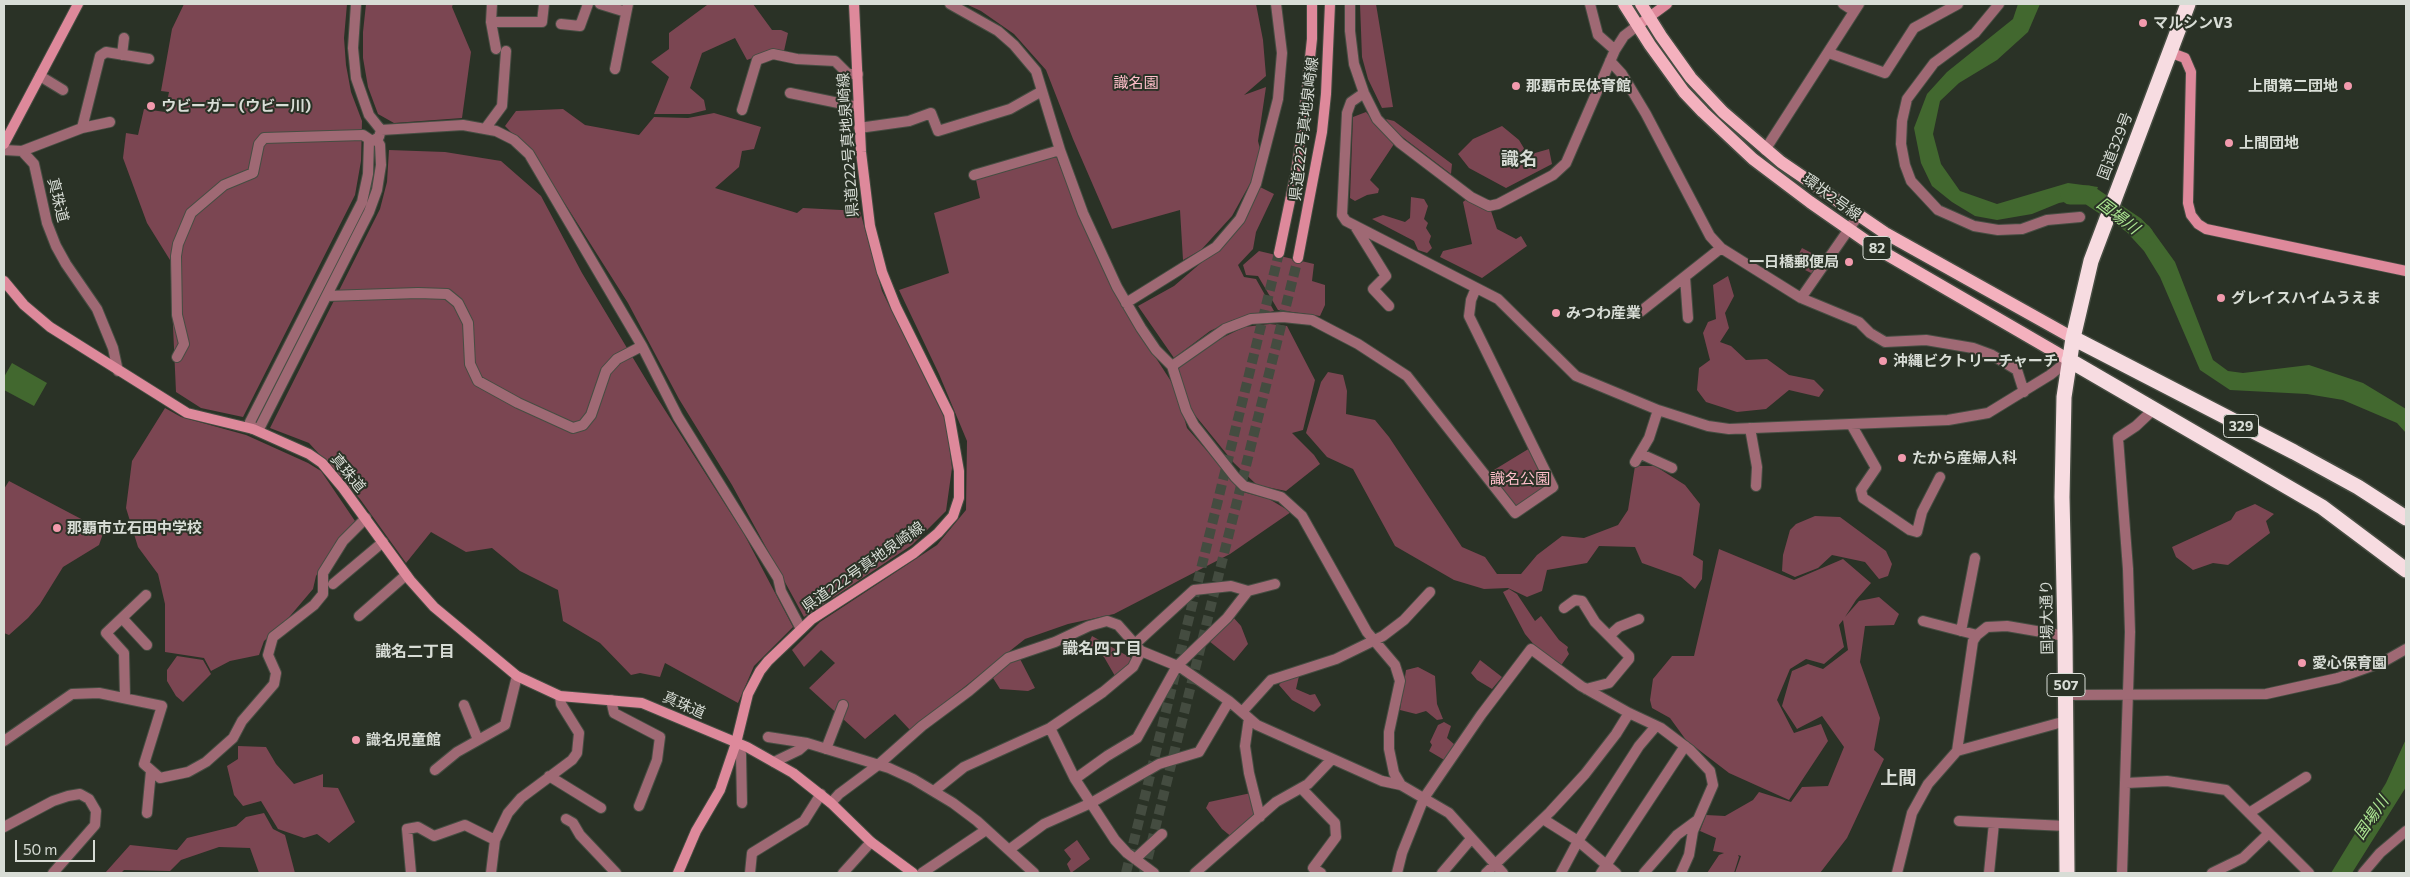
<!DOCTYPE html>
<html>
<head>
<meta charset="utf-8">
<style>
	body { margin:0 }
	#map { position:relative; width:2410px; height:877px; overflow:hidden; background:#2a3226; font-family:Commissioner,sans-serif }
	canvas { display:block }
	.frame { position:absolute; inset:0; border:5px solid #d8ddd6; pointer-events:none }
	.scale { position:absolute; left:15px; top:840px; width:80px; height:22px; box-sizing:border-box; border:2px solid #d8ddd6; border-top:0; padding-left:6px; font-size:15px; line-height:18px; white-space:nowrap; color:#d8ddd6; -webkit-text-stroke:4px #2a3226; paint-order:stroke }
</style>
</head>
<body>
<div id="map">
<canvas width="2410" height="877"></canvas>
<div class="frame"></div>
<div class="scale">50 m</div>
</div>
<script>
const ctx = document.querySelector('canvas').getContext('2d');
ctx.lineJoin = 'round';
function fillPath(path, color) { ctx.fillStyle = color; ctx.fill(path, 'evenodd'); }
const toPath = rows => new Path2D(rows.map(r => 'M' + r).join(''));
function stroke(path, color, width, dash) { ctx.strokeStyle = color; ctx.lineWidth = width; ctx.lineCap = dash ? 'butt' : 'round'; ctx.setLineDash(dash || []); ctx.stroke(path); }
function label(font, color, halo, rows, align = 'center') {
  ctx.font = font + ' Commissioner,"Noto Sans JP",sans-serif'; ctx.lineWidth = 4; ctx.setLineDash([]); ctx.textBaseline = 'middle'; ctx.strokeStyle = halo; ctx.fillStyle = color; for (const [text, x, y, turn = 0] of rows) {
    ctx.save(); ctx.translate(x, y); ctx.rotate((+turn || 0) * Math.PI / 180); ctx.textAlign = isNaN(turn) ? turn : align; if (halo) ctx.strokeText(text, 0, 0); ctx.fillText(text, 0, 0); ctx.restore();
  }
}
fillPath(toPath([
	[184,4,347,4,344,38,346,65,351,92,362,121,361,161,355,195,243,417,201,408,176,392,170,260,147,223,123,158,126,133,138,135,144,109,165,112,169,92,161,91,172,29],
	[366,4,453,4,452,7,471,52,462,118,394,123,378,114,368,87,363,58,363,32],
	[753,4,772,30,781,30,788,33,784,51,769,52,747,60,735,38,702,53,690,88,704,100,706,110,690,114,654,114,669,77,651,62,669,49,669,33,707,5],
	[966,4,1256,4,1263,40,1266,76,1244,95,1266,87,1258,141,1260,149,1252,180,1232,216,1201,250,1183,260,1180,210,1112,229,1073,139,1046,70,1014,34,981,11],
	[1360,4,1376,4,1393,107,1382,108,1368,79,1362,57],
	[563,109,585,125,639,135,654,117,688,118,714,113,761,127,754,149,742,151,739,167,715,188,797,213,803,208,860,211,882,291,946,421,952,468,946,511,912,545,804,617,732,485,679,399,628,303,536,158,505,126,516,111],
	[1366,112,1394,144,1370,180,1379,189,1378,193,1367,195,1355,201,1350,198,1353,117],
	[1386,119,1394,121,1452,164,1451,174,1392,129],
	[1502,126,1519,140,1528,155,1549,149,1552,164,1506,188,1469,168,1458,154,1473,139],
	[389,150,445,152,501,161,541,196,582,273,654,393,744,534,793,627,754,666,738,703,665,663,660,677,640,673,631,675,600,643,563,621,558,590,520,571,492,548,466,552,431,532,406,563,360,499,309,443,270,428,380,209,387,182],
	[1056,156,1086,232,1121,304,1176,389,1187,428,1243,492,1269,499,1291,512,1230,554,1114,614,1068,624,1025,639,910,730,895,714,865,739,809,688,835,663,821,650,804,667,792,650,820,622,937,545,966,510,967,441,939,374,899,290,949,273,934,213,980,198,976,180],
	[1258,186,1274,194,1256,232,1253,249,1238,265,1244,277,1256,279,1274,311,1233,320,1210,331,1174,358,1138,306,1174,286,1209,256],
	[1411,197,1424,199,1428,206,1424,219,1428,223,1426,228,1431,236,1429,242,1432,248,1427,253,1418,250,1414,241,1372,219,1383,215,1405,222,1410,218],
	[1468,198,1484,209,1491,211,1497,229,1516,239,1521,236,1527,246,1482,278,1440,257,1443,251,1472,244,1463,202],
	[1802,248,1821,258,1813,274,1793,264],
	[1259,251,1314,264,1312,281,1325,285,1325,305,1320,316,1278,310,1258,276,1246,275,1243,265],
	[1728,276,1734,296,1725,313,1729,328,1720,342,1731,346,1746,360,1767,359,1789,375,1814,380,1824,390,1819,397,1789,390,1766,409,1737,412,1706,402,1697,390,1699,368,1710,360,1703,333,1708,322,1716,319,1713,285],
	[1270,324,1287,326,1315,380,1303,430,1292,433,1314,455,1320,464,1286,491,1257,485,1234,463,1190,409,1176,366,1218,340,1244,327],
	[1328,372,1343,375,1347,391,1346,414,1375,420,1389,437,1462,547,1485,557,1497,574,1521,574,1537,555,1562,536,1584,538,1618,525,1628,510,1635,466,1655,466,1685,485,1700,504,1693,555,1703,561,1702,579,1695,589,1681,577,1642,563,1635,547,1599,546,1587,563,1547,570,1542,591,1527,597,1508,588,1484,589,1454,580,1395,546,1353,469,1327,457,1306,433,1321,382],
	[165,408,181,417,246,435,308,463,321,471,355,521,337,542,316,576,313,589,285,622,264,641,259,655,230,661,211,671,204,658,165,652,165,604,158,574,138,547,126,508,132,461],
	[1530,448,1545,479,1542,491,1522,505,1512,505,1489,473],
	[9,481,104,531,99,545,63,567,40,604,28,618,9,635,4,633,4,489],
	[2255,504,2274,514,2266,521,2270,533,2228,565,2213,563,2193,570,2176,557,2172,547,2231,520,2236,512],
	[1815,516,1840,517,1886,551,1892,564,1888,576,1879,579,1865,562,1832,555,1818,568,1795,577,1782,571,1783,555,1790,530,1796,524],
	[1719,549,1794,580,1843,559,1871,583,1856,600,1845,617,1859,601,1879,597,1899,614,1894,625,1865,626,1860,662,1880,718,1874,750,1884,759,1847,838,1820,873,1735,873,1741,856,1738,855,1739,857,1734,873,1707,873,1719,855,1724,853,1713,851,1716,838,1700,831,1706,815,1725,816,1753,800,1759,792,1791,802,1802,787,1828,786,1844,747,1822,716,1797,729,1782,706,1792,671,1808,664,1823,669,1848,650,1843,620,1839,625,1844,647,1824,664,1806,659,1790,669,1777,700,1794,733,1821,724,1828,741,1789,800,1729,773,1686,740,1670,718,1652,708,1650,700,1653,679,1672,656,1694,656],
	[1509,589,1517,594,1535,621,1541,616,1559,640,1568,647,1567,650,1569,654,1560,667,1541,653,1525,634,1503,592],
	[1233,617,1241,626,1248,644,1234,661,1209,641],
	[1092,636,1131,658,1129,665,1115,676,1104,657,1088,645],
	[177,656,203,660,211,674,183,702,176,696,167,681,167,670],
	[1019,657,1035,688,1028,691,1000,689,993,678,1011,660],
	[1480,660,1502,677,1492,689,1477,680,1471,673],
	[1418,667,1435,676,1437,704,1443,719,1437,720,1426,711,1416,714,1400,710,1406,670],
	[1299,676,1296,689,1310,695,1315,694,1321,705,1314,712,1292,700,1279,685,1283,680],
	[1444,722,1451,726,1447,738,1455,745,1446,761,1429,751,1432,745,1430,742,1438,725],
	[238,746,266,747,276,764,294,784,323,774,323,787,338,788,355,822,329,843,317,834,304,838,278,829,261,801,243,806,234,795,227,766,238,759],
	[1251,793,1257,815,1233,838,1222,829,1206,808,1209,802],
	[264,813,273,829,285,835,295,873,259,873,250,848,219,847,181,860,170,871,124,870,121,873,105,873,130,845,177,850,187,838,236,826,246,817],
	[1077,840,1090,859,1071,873,1067,864,1071,859,1064,850]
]), '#7b4652');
fillPath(toPath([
	[2018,4,2040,4,2028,32,1997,60,1959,83,1940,101,1933,134,1941,164,1960,191,1997,204,2068,183,2098,187,2090,205,2075,200,2059,203,2032,214,1997,220,1975,216,1952,202,1932,186,1921,163,1914,128,1927,94,1947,72,2013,19],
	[2129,211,2149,226,2175,262,2213,360,2228,371,2243,373,2309,365,2363,383,2406,409,2406,433,2397,423,2343,400,2307,394,2230,390,2200,370,2160,277,2144,251,2123,228],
	[12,363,47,383,34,406,4,390,4,377],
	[2406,739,2406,787,2352,873,2331,873,2386,783]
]), '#42682f');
stroke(toPath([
	[2070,195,2089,195,2135,226,2144,235]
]), '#42682f', 19);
stroke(toPath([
	[1126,873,1279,253],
	[1144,873,1298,258]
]), '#444c40', 10, [10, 5]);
const street = toPath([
	[492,4,491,22,496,49],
	[600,4,626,12],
	[950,4,998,31,1014,45,1036,71,1060,150,1083,213,1117,287,1141,328,1156,350,1172,366,1186,410,1194,425,1235,477,1244,486,1281,497,1302,516,1367,632,1395,665,1400,681,1389,732,1389,749,1394,773,1401,785],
	[1350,4,1350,31,1354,64,1364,93,1377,119,1400,143,1471,197,1489,206,1498,204,1553,175,1566,163,1615,50,1624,36,1637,26],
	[1590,4,1598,35,1615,50],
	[1843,4,1854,11],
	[1999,4,1975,33,1934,63,1907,99,1902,121,1901,144,1905,165,1911,181,1938,210,1974,226,1998,230,2022,229,2047,220,2080,217],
	[491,22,542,22,544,4],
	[561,24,580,26,588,4],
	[1829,53,1885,73,1914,28,1958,4],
	[122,55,124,38],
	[1610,61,1622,74,1646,114,1710,236,1721,248,1801,298,1859,322,1870,333,1885,342,1926,340,1973,348,1992,355,2017,370,2024,392],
	[615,69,628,4],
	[40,76,63,90],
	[790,93,858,107],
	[1364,93,1351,102,1347,113,1342,215,1346,221,1498,299,1576,376,1658,410,1708,426,1729,429,1948,420,1988,413,2050,375,2069,360],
	[742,110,757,60,773,54,797,59,835,61,848,74,858,74],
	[82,128,110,122],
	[859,128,909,121,931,113,938,131,1010,109,1042,91],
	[485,129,502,106,506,51],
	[381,130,463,125,496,131,514,140,529,154,642,346,678,417,778,578,781,591,801,629],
	[369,141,368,174,362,202,250,422,253,429,260,427,369,212,377,190,381,165,380,145,377,140],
	[4,150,22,151,34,164,47,223,56,246,66,264,97,309,113,348,118,371],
	[1765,150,1859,4],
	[22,151,82,128,100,56,106,52,149,59],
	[974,175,1060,150],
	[1355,226,1386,276,1373,289,1389,306],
	[1685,277,1688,318],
	[327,296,418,293,447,294,458,303,468,323,470,364,478,381,518,403,573,428,583,425,591,415,606,371,617,359,642,346],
	[1801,298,1858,216],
	[1126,303,1216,247,1240,219,1256,184,1278,99,1282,53,1276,4],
	[1640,312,1721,248],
	[177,357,184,344,177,315,176,256,178,244,191,213,224,185,253,173,259,144,264,138,363,135,372,141,379,137,381,130,369,115,356,78,353,48,356,4],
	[1172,366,1225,329,1251,319,1283,317,1312,320,1358,344,1407,376,1515,513,1553,487,1469,316,1471,300,1476,288],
	[1851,424,1876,468,1861,490,1863,498,1910,530,1917,532,1922,512,1940,477],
	[1750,428,1757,467,1756,486],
	[1641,454,1672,468],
	[1635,462,1649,438,1658,410],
	[333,584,383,542],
	[1564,608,1575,600,1582,601,1595,622,1629,656,1629,659,1609,683,1586,689],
	[359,616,406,575],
	[122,618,147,645],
	[1923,621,1977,635],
	[1961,631,1975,558],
	[1609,636,1619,627,1639,619],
	[1135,644,1194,590,1231,586,1248,591,1275,584],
	[2066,695,2266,694,2338,678,2383,662,2406,649],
	[125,697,124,653,106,633,146,595],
	[611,700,614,713,660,737,657,760,639,806],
	[464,705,478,740],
	[1242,712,1271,680,1336,659,1383,636,1404,620,1430,592],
	[1249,718,1245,746,1249,773,1260,817],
	[1050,728,1075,779,1115,840,1127,853,1154,873],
	[768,737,807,743,889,768,913,779,953,803,977,821,1034,873],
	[4,741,72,694,99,693,162,706,144,764,160,778,188,772,206,762,233,738,242,721,274,684,276,673,268,655,273,637,314,605,323,594,323,573,343,541,366,518],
	[736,743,741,754,742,803],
	[826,749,843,705],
	[1957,751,2066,721],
	[774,762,799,750,807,743],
	[435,770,457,752,505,725,517,676],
	[549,776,601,808],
	[1075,779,1107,756,1137,738,1177,666,1227,618,1248,591],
	[2126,783,2167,781,2226,790,2309,873],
	[1301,788,1335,823,1336,837,1313,868,1321,873],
	[934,791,964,767,1050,728,1103,692,1133,667,1141,651,1180,667,1229,701,1257,725,1382,781,1401,785,1449,813,1503,873],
	[831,803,839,794,878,765,922,726,969,691,1008,658,1055,642,1089,626,1107,621,1118,625,1141,651],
	[147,813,151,771],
	[2249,813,2306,777],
	[566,819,573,823,580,835,616,873],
	[1543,819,1578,841,1616,873],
	[1959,821,2066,826],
	[4,827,53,801,68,796,80,794,89,799,96,811,95,825,53,873],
	[1010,849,1044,824,1091,803,1159,764,1199,752,1229,701],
	[1135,859,1162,834],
	[411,873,407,829,418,827,434,836,465,825,495,840],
	[491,873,495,840,508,813,521,798,572,760,577,753,579,733,561,704,560,696],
	[750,873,752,853,804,821,821,794],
	[843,873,871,842],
	[922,873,986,830],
	[1195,873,1276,802,1308,784,1332,759],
	[1397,873,1402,853,1424,798,1481,715,1531,649,1581,686,1629,713,1661,728,1690,750,1710,771,1713,785,1693,831,1689,855,1681,873],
	[1442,873,1471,839],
	[1486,873,1550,812,1585,774,1616,734,1629,713],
	[1561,873,1578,841,1639,746,1656,726],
	[1601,873,1685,746],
	[1644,873,1677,835,1696,821],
	[1897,873,1912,813,1928,784,1957,751,1973,641,1977,635,1987,627,2007,626,2065,636],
	[1989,873,1994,823],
	[2122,873,2130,632,2128,569,2118,438,2136,426,2154,409],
	[2212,873,2243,858,2269,833],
	[2363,873,2380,853,2406,831]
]);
const secondary = toPath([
	[1637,26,1667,4],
	[2169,52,2185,58,2191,72,2188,203,2191,215,2198,224,2206,229,2406,271],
	[4,144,78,4],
	[1279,253,1296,172,1302,133,1312,39,1312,4],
	[1298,258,1322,132,1326,94,1330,4],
	[4,281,24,305,50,327,187,413,253,429,309,454,322,463,343,488,410,580,434,607,517,676,560,696,642,703,747,747,793,773,831,803,871,842,913,873],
	[678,873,696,831,720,790,736,743,748,694,760,671,768,661,812,619,914,553,938,533,953,516,959,498,959,471,949,414,896,307,882,272,870,226,861,152,854,4]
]);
const primary = toPath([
	[1624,4,1650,45,1684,92,1703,112,1753,159,1810,202,1876,248,2069,360],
	[1641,4,1661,36,1691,78,1723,112,1781,162,1885,233,2073,338]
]);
const highway = toPath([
	[2073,338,2294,452,2358,487,2406,518],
	[2069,360,2322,507,2406,570],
	[2067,873,2065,636,2062,497,2064,397,2073,338,2091,261,2188,4]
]);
stroke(street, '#464d42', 12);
stroke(secondary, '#464d42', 12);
stroke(primary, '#464d42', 15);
stroke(highway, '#464d42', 18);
stroke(street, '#9f6974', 10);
stroke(secondary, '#de899b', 10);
stroke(primary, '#f4b1be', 12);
stroke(highway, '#f7dce1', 15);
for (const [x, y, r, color] of [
	[2143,23,5,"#f29aad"],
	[1516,86,5,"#f29aad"],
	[2348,86,5,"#f29aad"],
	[151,106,5,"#f29aad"],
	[2229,143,5,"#f29aad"],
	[1849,262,5,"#f29aad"],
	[2221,298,5,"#f29aad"],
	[1556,313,5,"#f29aad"],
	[1883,361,5,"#f29aad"],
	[1902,458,5,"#f29aad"],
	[57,528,5,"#f29aad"],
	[2302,663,5,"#f29aad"],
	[356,740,5,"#f29aad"]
]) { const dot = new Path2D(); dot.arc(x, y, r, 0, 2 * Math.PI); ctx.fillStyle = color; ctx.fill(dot); stroke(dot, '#2a3226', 2); }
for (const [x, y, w] of [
	[1877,248,28],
	[2241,426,35],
	[2066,685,38]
]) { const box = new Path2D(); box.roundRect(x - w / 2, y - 11.5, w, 23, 4); ctx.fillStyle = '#2a3226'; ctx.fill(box); stroke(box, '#d8ddd6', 1); }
label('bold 14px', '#d8ddd6', null, [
	["82",1877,248],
	["329",2241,426],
	["507",2066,685]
]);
label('bold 15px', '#d8ddd6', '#2a3226', [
	["マルシンV3",2153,23],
	["那覇市民体育館",1526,86],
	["上間第二団地",2338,86,"right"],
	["ウビーガー (ウビー川)",161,106],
	["上間団地",2239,143],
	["一日橋郵便局",1839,262,"right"],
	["グレイスハイムうえま",2231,298],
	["みつわ産業",1566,313],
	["沖縄ビクトリーチャーチ",1893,361],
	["たから産婦人科",1912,458],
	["那覇市立石田中学校",67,528],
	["愛心保育園",2312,663],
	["識名児童館",366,740]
], 'left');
label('15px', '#ffbfcb', '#2a3226', [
	["識名園",1136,83],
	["識名公園",1520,479]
]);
label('15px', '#d8ddd6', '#2a3226', [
	["県道222号真地泉崎線",1304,129,-83],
	["県道222号真地泉崎線",848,145,-94],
	["国道329号",2115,146,-69],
	["環状2号線",1832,197,36],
	["真珠道",58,200,76],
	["真珠道",348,473,50],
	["県道222号真地泉崎線",863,567,-35],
	["国場大通り",2047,617,-91],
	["真珠道",684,705,24]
]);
label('italic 16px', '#ace692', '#2a3226', [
	["国場川",2118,216,37],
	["国場川",2371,818,-56]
]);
label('bold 16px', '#d8ddd6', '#2a3226', [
	["識名四丁目",1102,649],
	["識名二丁目",415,652]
]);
label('bold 18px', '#d8ddd6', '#2a3226', [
	["識名",1519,159],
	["上間",1898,778]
]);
</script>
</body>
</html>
